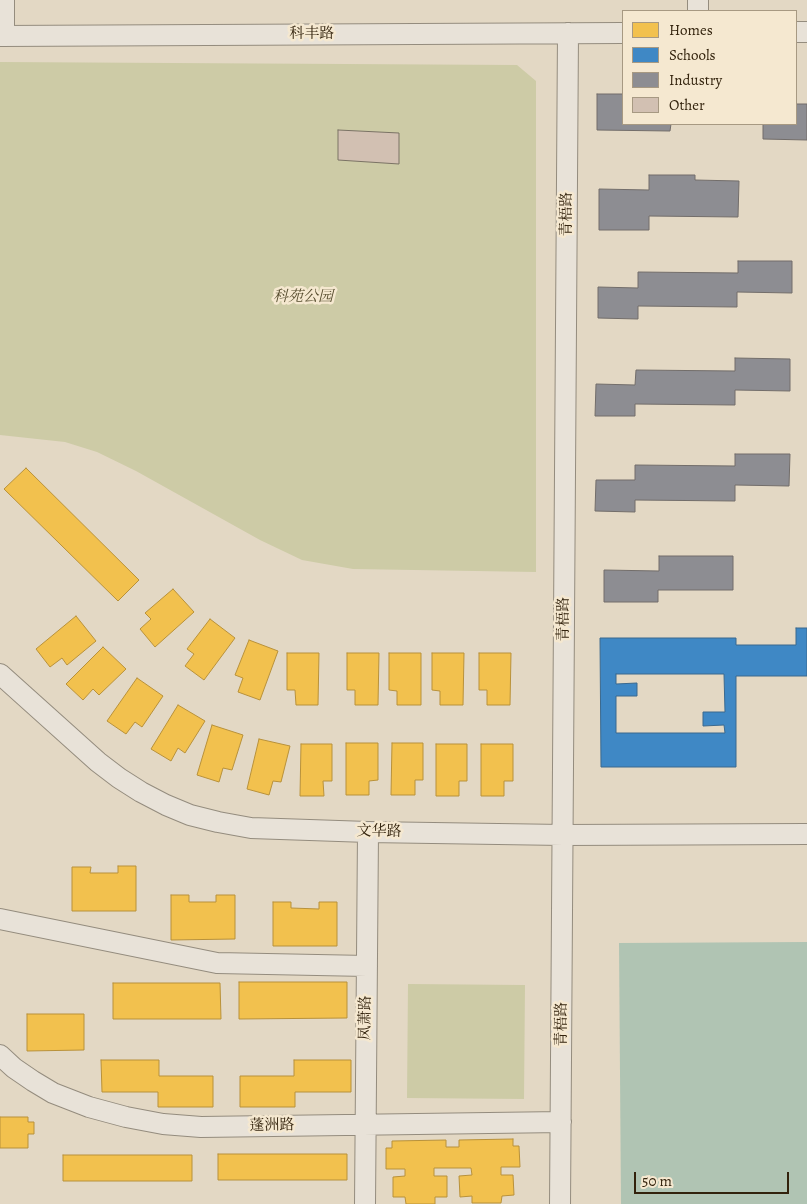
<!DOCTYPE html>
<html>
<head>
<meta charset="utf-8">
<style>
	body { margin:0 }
	#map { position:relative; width:807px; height:1204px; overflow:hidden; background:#e3d8c4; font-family:Alegreya,serif }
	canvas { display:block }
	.legend { position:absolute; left:622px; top:10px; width:175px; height:115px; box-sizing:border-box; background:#f5e8d0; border:1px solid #a79982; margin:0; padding:6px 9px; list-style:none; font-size:15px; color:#32220c }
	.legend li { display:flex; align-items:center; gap:10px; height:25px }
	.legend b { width:25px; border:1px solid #a79982 }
	.scale { position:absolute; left:634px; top:1172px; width:155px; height:22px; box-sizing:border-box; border:2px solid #32220c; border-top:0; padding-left:6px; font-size:15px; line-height:18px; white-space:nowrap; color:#32220c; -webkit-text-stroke:4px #f5e8d0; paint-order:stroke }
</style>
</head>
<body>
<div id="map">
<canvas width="807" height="1204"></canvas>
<ul class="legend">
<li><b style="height:14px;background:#f2c14e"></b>Homes</li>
<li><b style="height:14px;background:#3f88c5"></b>Schools</li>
<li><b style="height:14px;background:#8d8d92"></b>Industry</li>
<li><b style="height:14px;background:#d2c0b2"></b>Other</li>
</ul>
<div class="scale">50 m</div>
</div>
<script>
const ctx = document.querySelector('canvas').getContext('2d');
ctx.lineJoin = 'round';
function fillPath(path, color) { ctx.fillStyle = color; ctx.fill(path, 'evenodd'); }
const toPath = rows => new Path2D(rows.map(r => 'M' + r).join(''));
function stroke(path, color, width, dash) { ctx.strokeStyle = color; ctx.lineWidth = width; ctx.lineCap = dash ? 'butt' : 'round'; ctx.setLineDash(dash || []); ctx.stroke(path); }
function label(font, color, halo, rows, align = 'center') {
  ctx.font = font + ' Alegreya,"Noto Serif SC",serif'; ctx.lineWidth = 5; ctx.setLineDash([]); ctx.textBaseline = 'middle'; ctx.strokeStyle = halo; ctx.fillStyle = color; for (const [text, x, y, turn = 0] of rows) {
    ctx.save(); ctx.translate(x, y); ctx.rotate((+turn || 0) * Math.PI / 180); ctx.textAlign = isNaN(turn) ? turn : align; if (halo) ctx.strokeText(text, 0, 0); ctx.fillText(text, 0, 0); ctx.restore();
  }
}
fillPath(toPath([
	[0,62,517,65,536,81,536,572,353,569,302,560,260,540,136,471,97,452,65,442,0,435],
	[408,984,525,985,524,1099,407,1098]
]), '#cdcba6');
fillPath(toPath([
	[807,942,807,1204,621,1204,619,943]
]), '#b0c4b3');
const homes = toPath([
	[26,468,139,580,118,601,4,489,26,468],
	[173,589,194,612,155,647,140,629,151,619,145,613,173,589],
	[76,616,96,641,67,665,62,658,50,667,36,649,76,616],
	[210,619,235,638,204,680,185,666,194,654,187,649,210,619],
	[249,640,278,651,260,700,238,692,243,678,235,675,249,640],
	[103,647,126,669,99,695,93,689,83,700,66,684,103,647],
	[287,653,319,653,318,705,296,705,295,690,287,690,287,653],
	[347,653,379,653,378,705,355,705,355,690,347,690,347,653],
	[389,653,421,653,421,705,397,705,397,691,389,690,389,653],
	[432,653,464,653,463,705,440,705,440,691,432,690,432,653],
	[479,653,511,653,510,705,487,705,487,690,479,690,479,653],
	[137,678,163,696,142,727,135,722,126,734,107,721,137,678],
	[178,705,205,721,185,753,178,748,171,761,151,749,178,705],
	[212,725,243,735,232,770,223,768,219,782,197,775,212,725],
	[259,739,290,746,281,782,273,781,269,795,247,789,259,739],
	[346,743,378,743,378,780,369,781,369,795,346,795,346,743],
	[392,743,423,743,423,780,415,780,415,795,391,795,392,743],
	[301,744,332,744,332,781,323,781,324,796,300,796,301,744],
	[436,744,467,744,467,781,459,781,459,796,436,796,436,744],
	[481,744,513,744,513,781,504,781,504,796,481,796,481,744],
	[118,866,136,866,136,911,72,911,72,867,91,867,90,873,118,873,118,866],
	[171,895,189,895,189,902,216,902,216,895,235,895,235,939,171,940,171,895],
	[273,902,291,902,291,908,319,909,319,902,337,902,337,946,273,946,273,902],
	[239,982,347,982,347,1018,239,1019,239,982],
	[113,983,220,983,221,1019,113,1019,113,983],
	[27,1014,84,1014,84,1050,27,1051,27,1014],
	[101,1060,159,1060,159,1076,213,1076,213,1107,158,1107,158,1092,102,1092,101,1060],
	[294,1060,351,1060,351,1092,295,1092,295,1107,240,1107,240,1076,294,1076,294,1060],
	[0,1117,28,1117,28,1122,34,1122,34,1134,28,1134,28,1148,0,1148,0,1117],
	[513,1139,513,1146,519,1146,520,1167,501,1167,501,1175,513,1175,514,1195,502,1196,501,1203,472,1203,472,1196,460,1197,459,1176,472,1175,471,1168,434,1168,434,1176,447,1176,447,1197,435,1197,435,1204,406,1204,405,1197,393,1197,393,1177,405,1176,405,1169,386,1169,386,1148,392,1148,392,1141,446,1140,446,1147,459,1147,459,1140,513,1139],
	[218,1154,347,1154,347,1180,218,1180,218,1154],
	[63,1155,192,1155,192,1181,63,1181,63,1155]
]);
fillPath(homes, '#f2c14e');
stroke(homes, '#b8913a', 1);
const schools = toPath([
	[796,628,807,628,807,676,736,676,736,767,601,767,600,638,736,638,736,645,796,645,796,628],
	[616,674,724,674,725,712,703,712,703,726,724,725,725,733,616,733,616,696,637,696,637,683,616,684,616,674]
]);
fillPath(schools, '#3f88c5');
stroke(schools, '#3b698e', 1);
const industry = toPath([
	[597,94,623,94,623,124,671,124,670,131,597,130,597,94],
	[796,104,807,104,807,140,763,139,763,124,796,124,796,104],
	[649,175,695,175,695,180,739,181,738,217,649,216,649,230,599,230,599,189,649,190,649,175],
	[738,261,792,261,792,293,737,292,737,307,638,306,638,319,598,318,598,287,638,288,638,272,738,273,738,261],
	[735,358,790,359,790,391,735,390,735,405,635,404,635,416,595,416,596,384,635,385,636,370,735,371,735,358],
	[735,454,790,454,789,486,735,485,735,501,635,500,635,512,595,511,596,480,635,480,635,465,735,466,735,454],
	[659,556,733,556,733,590,658,590,658,602,604,602,604,570,659,571,659,556]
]);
fillPath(industry, '#8d8d92');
stroke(industry, '#726d6a', 1);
const building = toPath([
	[338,130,399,133,399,164,338,160,338,130]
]);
fillPath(building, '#d2c0b2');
stroke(building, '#7b7365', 1);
const minor = toPath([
	[4,0,4,36],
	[698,0,698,11],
	[796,32,807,32],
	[0,36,623,33],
	[0,674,98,762,119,778,141,792,166,805,190,815,218,822,251,828,368,832,563,835,807,834],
	[0,919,217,963,367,966],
	[0,1055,14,1068,33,1081,53,1093,89,1107,126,1117,163,1124,201,1127,561,1122],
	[365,1204,368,832],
	[560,1204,568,33]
]);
stroke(minor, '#948c7e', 22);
stroke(minor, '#e8e2d8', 20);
label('15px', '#32220c', '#f5e8d0', [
	["科丰路",312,34],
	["青梧路",567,214,-90],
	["青梧路",564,619,-90],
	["文华路",379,832,1],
	["凤萧路",366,1018,-89],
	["青梧路",562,1024,-90],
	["蓬洲路",272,1126,-1]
]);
label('italic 15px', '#544a2c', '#f5e8d0', [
	["科苑公园",303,297]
]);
</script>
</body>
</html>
